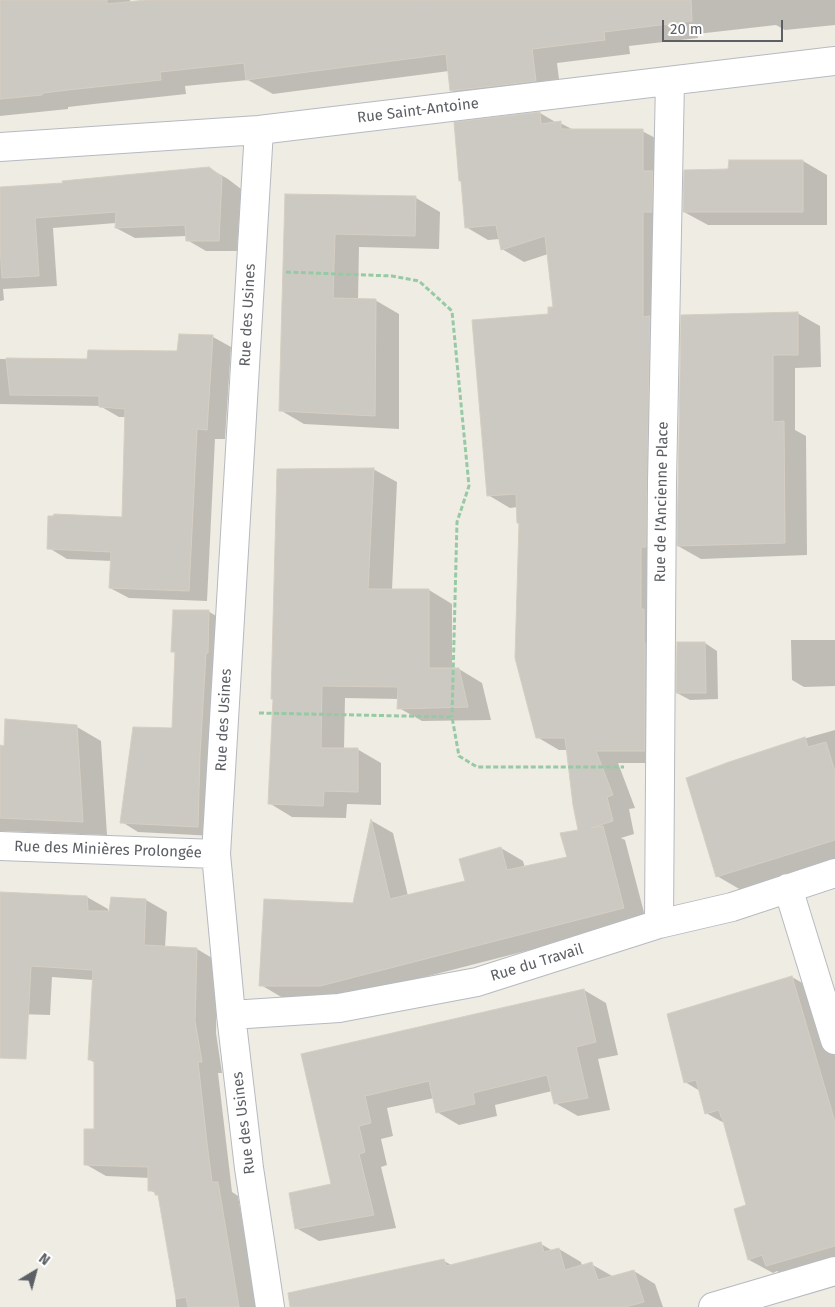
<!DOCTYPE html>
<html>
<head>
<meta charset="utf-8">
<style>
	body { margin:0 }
	#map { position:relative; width:835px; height:1307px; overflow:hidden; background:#efece4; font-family:"Fira Sans",sans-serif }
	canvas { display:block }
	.north { position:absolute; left:10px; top:1247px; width:50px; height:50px; -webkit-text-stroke:4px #fff; paint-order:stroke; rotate:37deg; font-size:14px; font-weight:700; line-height:20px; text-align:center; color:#5c6065 }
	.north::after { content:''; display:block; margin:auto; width:18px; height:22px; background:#5c6065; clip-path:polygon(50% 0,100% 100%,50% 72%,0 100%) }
	.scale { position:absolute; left:662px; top:20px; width:121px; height:22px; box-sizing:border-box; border:2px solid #5c6065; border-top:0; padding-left:6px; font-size:15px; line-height:18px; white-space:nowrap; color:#5c6065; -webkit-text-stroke:4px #fff; paint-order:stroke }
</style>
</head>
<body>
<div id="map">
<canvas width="835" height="1307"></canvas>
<div class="north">N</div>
<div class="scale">20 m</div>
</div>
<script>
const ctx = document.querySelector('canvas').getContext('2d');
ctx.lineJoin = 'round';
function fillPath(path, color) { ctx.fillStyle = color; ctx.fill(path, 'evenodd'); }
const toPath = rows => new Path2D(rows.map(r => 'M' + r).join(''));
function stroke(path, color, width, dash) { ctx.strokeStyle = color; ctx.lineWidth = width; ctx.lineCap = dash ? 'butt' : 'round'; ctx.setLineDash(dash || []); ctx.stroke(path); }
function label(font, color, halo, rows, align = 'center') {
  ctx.font = font + ' "Fira Sans",sans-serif'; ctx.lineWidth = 5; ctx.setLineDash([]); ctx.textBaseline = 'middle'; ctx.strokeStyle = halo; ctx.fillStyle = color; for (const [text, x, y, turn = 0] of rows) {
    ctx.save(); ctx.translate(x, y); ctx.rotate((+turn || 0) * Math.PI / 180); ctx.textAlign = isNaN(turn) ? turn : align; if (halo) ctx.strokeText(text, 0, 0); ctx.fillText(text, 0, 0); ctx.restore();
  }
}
fillPath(toPath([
	[0,0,130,0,131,3,159,0,835,0,835,25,785,30,776,25,697,34,698,38,629,46,630,54,557,63,561,95,477,105,452,91,449,71,273,94,248,80,185,86,186,94,94,104,68,107,68,109,0,116],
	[540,113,557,123,560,123,574,130,642,131,665,143,667,763,618,763,635,808,629,809,634,834,621,838,625,840,646,920,343,998,283,998,261,985,354,904,372,821,393,833,408,896,466,882,501,848,523,861,525,868,568,858,580,831,568,750,559,750,537,737,520,523,518,507,510,508,488,495,549,315,554,308,548,254,524,262,502,249,500,239,488,240,466,227],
	[803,161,827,175,827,225,708,225,684,212,729,171],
	[209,168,228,179,241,189,237,251,206,251,187,240,187,236,135,238,116,228,116,223,53,228,57,286,3,289,4,300,0,301,0,189,64,185],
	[286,195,416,198,440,212,439,249,359,247,358,300,375,300,399,314,399,429,304,424,280,410],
	[797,313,820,326,821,367,795,368,795,430,806,436,807,555,701,559,678,546,682,316],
	[180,335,213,337,231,347,225,439,215,439,207,601,129,598,110,588,112,561,67,559,49,548,123,518,126,417,119,417,100,406,0,404,0,359,88,360,178,353],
	[373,469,397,482,392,590,429,590,452,604,452,669,459,669,482,683,491,720,422,721,399,708,399,699,345,698,344,749,357,749,381,763,381,805,347,804,346,818,292,817,269,803,274,700,272,699],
	[208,611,224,621,214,836,138,832,122,822,173,729,176,653,172,651],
	[791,640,835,640,835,686,804,687,792,680],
	[705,643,717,651,718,699,690,700,677,693,678,644],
	[77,727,101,741,107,835,0,831,0,755],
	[835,730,835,861,741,890,717,876,796,741],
	[0,893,87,897,108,909,108,915,112,898,146,900,167,912,165,948,197,949,217,961,216,1033,222,1073,218,1073,232,1192,238,1196,257,1307,176,1307,175,1285,160,1196,150,1190,150,1178,106,1176,85,1164,95,1130,95,1063,89,1059,93,980,52,977,50,1015,18,1014,0,1003],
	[792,977,816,991,835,1056,835,1266,790,1279,777,1271,773,1273,749,1260,736,1209,748,1206,726,1124,706,1113,700,1091,685,1082],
	[584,990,606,1003,618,1055,598,1059,610,1110,578,1116,555,1103,552,1091,495,1105,497,1116,459,1125,437,1112,434,1098,387,1108,393,1136,381,1139,387,1165,381,1167,396,1228,319,1241,296,1228,332,1185,303,1055],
	[541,1244,553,1251,559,1249,581,1262,582,1266,591,1264,614,1277,634,1271,655,1284,663,1307,305,1307,444,1261,453,1266]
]), '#0003');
const building = toPath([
	[0,0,107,0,107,4,146,0,691,0,692,21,604,32,605,40,532,49,536,81,450,91,446,54,246,80,244,63,160,72,161,80,68,90,43,93,42,95,0,99,0,0],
	[540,112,541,124,561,121,561,129,643,129,643,171,653,171,652,212,643,212,643,317,650,316,646,547,641,547,641,609,644,609,644,643,645,643,645,751,596,751,613,795,607,797,613,821,591,828,603,826,624,908,320,986,259,986,264,899,353,903,371,819,390,899,465,881,459,859,501,847,507,870,567,857,560,833,578,830,573,805,565,738,536,738,515,658,519,523,517,523,516,494,487,496,472,320,548,314,548,307,553,307,545,236,501,250,496,225,465,228,461,181,459,181,454,122,540,112],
	[729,160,803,160,803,212,683,212,684,170,728,169,729,160],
	[209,167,222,177,219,241,186,241,185,225,115,228,116,212,35,218,39,276,2,278,0,245,0,187,63,183,62,181,209,167],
	[285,194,416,196,415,236,335,234,333,298,376,299,375,416,279,411,285,194],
	[798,312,798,355,773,355,773,422,784,421,785,543,677,546,681,315,798,312],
	[179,334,213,335,207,430,197,429,189,591,109,588,111,552,47,549,48,516,53,516,54,514,122,517,125,409,99,407,99,396,10,395,6,358,87,359,88,350,177,351,179,334],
	[374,468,368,589,429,589,429,668,459,668,468,707,397,709,398,687,322,686,321,748,358,748,358,792,324,791,323,806,268,804,273,699,271,699,277,469,374,468],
	[173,610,209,610,208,653,206,653,200,755,198,827,120,823,133,727,172,728,175,652,171,652,173,610],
	[677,642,705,642,706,693,676,693,677,642],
	[5,719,77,725,83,822,0,818,0,745,4,746,5,719],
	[805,737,808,747,826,742,835,772,835,840,716,877,686,778,729,762,805,737],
	[0,892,87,896,88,911,109,911,111,897,146,899,144,945,197,948,195,1021,202,1062,198,1062,207,1143,212,1182,218,1182,239,1307,188,1307,186,1297,176,1299,158,1195,155,1195,155,1191,148,1191,148,1167,84,1165,84,1129,94,1129,94,1060,88,1060,93,970,31,966,26,1059,0,1058,0,892],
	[792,976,835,1122,835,1246,766,1266,762,1255,748,1260,734,1209,746,1205,722,1117,721,1117,719,1110,705,1114,696,1080,684,1083,667,1014,792,976],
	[584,989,596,1042,576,1047,588,1098,554,1104,547,1075,473,1093,475,1104,436,1113,429,1081,365,1096,371,1123,359,1126,365,1152,359,1154,374,1215,295,1229,289,1193,331,1184,301,1054,584,989],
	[541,1242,544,1252,559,1248,565,1270,592,1262,598,1280,634,1270,644,1302,625,1307,290,1307,288,1293,444,1259,446,1266,541,1242]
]);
fillPath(building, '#ccc9c3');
stroke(building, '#d5cec1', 1);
const minor = toPath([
	[259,130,216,854,231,1015,249,1168,270,1307],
	[0,147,259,130,835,61],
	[0,846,216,854],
	[788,888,835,1040],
	[659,924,662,482,670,81],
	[231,1015,339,1008,477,982,659,924,732,907,835,873],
	[713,1307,835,1271]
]);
stroke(minor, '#b6babf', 30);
stroke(toPath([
	[286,272,392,276,419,281,452,311,469,486,457,522,452,717],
	[259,713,452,717,459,756,477,767,624,767]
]), '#97caa4', 3, [5, 2.5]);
stroke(minor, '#fff', 28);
label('15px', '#5c6065', '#fff', [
	["Rue Saint-Antoine",418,111,-7],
	["Rue des Usines",248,315,-87],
	["Rue de l'Ancienne Place",662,502,-89],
	["Rue des Usines",224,720,-87],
	["Rue des Minières Prolongée",108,850,2],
	["Rue du Travail",537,963,-17],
	["Rue des Usines",244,1123,-97]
]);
</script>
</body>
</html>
